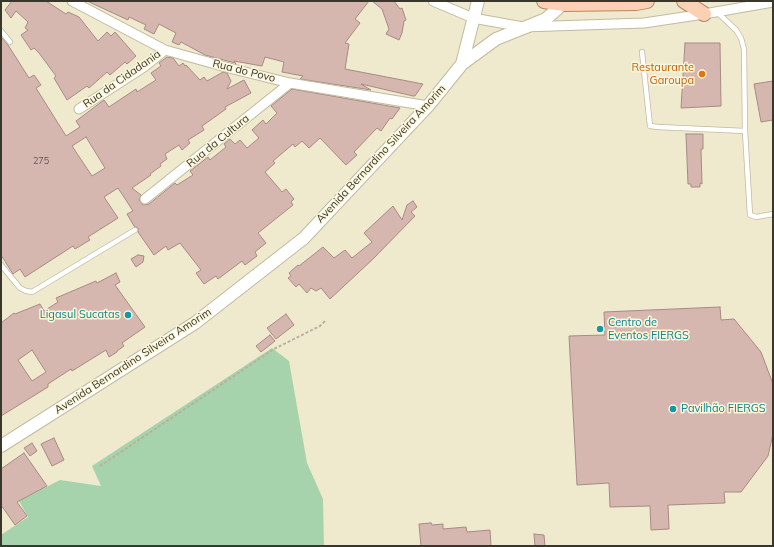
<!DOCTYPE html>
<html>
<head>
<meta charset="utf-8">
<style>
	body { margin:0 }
	#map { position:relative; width:774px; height:547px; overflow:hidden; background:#efe9ce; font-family:Mulish,sans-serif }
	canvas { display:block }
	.frame { position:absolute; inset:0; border:2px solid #39372c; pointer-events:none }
</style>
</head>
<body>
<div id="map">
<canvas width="774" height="547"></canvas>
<div class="frame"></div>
</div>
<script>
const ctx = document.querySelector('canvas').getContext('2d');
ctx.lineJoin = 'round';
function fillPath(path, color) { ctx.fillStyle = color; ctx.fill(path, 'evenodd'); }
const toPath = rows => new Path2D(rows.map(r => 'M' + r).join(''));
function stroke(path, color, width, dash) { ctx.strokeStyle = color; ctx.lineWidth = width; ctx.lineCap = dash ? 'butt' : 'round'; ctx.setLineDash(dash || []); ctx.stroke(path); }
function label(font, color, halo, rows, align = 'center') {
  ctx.font = font + ' Mulish,sans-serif'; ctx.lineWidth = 3; ctx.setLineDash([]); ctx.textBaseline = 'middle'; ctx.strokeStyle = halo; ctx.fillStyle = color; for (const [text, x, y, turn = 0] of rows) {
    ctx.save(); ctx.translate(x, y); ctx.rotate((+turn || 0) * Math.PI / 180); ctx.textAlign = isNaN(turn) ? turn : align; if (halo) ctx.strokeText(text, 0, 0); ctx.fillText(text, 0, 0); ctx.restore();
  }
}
fillPath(toPath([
	[272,348,289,361,307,463,323,499,324,546,1,546,1,535,28,517,19,501,60,480,101,486,92,466]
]), '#a7d3ac');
const building = toPath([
	[12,1,46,1,66,14,68,12,79,17,98,41,107,32,111,36,115,32,136,56,127,64,125,62,110,75,107,72,89,88,87,86,67,100,54,78,56,76,39,53,34,48,31,50,21,35,28,30,25,28,28,22,16,11,11,18,5,10,12,1],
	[87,1,369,1,355,19,360,23,345,43,349,44,345,69,423,84,415,96,413,96,361,84,371,90,300,79,303,76,282,72,284,62,265,57,262,66,234,61,236,64,235,63,205,55,181,42,179,45,172,42,176,33,159,24,154,34,144,29,146,25,129,17,128,20,87,1],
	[372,1,394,1,400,9,402,8,406,20,404,21,402,33,399,40,386,34,389,29,382,9,372,1],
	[1,37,8,45,29,78,34,75,41,85,36,88,66,136,80,127,76,121,104,100,109,107,136,89,137,92,156,80,151,73,161,66,159,63,167,57,173,58,179,66,183,63,185,66,186,65,200,80,204,77,207,81,223,72,227,73,231,81,227,89,244,80,251,93,225,107,226,109,202,126,204,130,188,140,190,143,182,150,179,145,165,154,167,159,160,164,161,166,150,174,151,175,132,188,141,195,139,200,143,205,149,204,175,183,177,185,193,175,190,171,208,157,210,160,226,147,224,144,230,139,235,144,240,140,247,148,259,138,252,130,263,120,266,124,277,113,271,106,292,89,400,108,392,119,390,118,381,131,377,128,354,152,357,155,346,165,320,138,309,148,302,141,295,147,293,144,273,161,275,163,265,172,282,192,286,189,294,199,291,202,293,205,258,233,266,243,255,252,257,256,245,265,242,261,218,279,216,276,204,284,196,273,201,270,180,243,168,250,166,246,154,255,138,232,138,228,134,226,127,214,133,211,118,188,104,197,118,218,88,237,90,240,75,249,73,246,25,277,20,269,13,274,1,255,1,37],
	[86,137,105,168,92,176,72,146,86,137],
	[685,43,720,43,721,106,681,108,685,43],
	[773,81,773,120,761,122,754,84,773,81],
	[686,134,703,134,703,149,701,149,702,184,700,183,700,187,691,187,691,184,688,184,686,134],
	[413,201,417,207,411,212,415,216,373,259,330,299,321,288,316,291,311,288,307,293,299,284,296,287,288,278,291,276,289,273,298,265,299,266,313,255,323,247,334,258,345,250,352,258,372,242,364,233,393,206,402,220,407,205,413,201],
	[138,255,144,256,143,262,136,267,131,259,138,255],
	[116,273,120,282,115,285,145,327,122,343,124,346,117,351,117,352,109,357,106,350,72,371,71,369,48,384,48,387,1,416,1,323,14,313,15,314,40,304,44,311,58,302,56,298,96,281,97,283,116,273],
	[32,350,46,372,32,381,18,360,32,350],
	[720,307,721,320,734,319,761,352,773,384,773,434,768,456,741,492,724,492,725,503,668,505,669,529,651,530,650,506,610,507,609,483,577,485,569,336,605,335,604,312,720,307],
	[286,314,294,325,276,339,267,328,286,314],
	[270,335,275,341,261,352,256,346,270,335],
	[54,438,64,460,52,466,41,444,54,438],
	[32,443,37,451,30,456,24,448,32,443],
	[24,453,47,486,17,502,27,516,15,525,1,505,1,469,24,453],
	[431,523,432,525,443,524,443,529,466,527,467,532,490,530,491,546,421,546,419,524,431,523],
	[534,534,544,535,545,546,535,546,534,534]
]);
fillPath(building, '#d6b7b0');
stroke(building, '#a78a83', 1);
const service = toPath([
	[718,13,736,30,741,38,744,49,745,131,750,215,756,217,773,214],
	[1,31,10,42],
	[642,52,650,126,658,127,745,131],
	[1,265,20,288,26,291,32,292,135,230]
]);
const minor = toPath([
	[72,1,165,50,233,69,290,83,428,106],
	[433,1,473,18,523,27,644,23,704,14,773,2],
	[79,109,144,67,165,50],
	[145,199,290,83]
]);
const secondary = toPath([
	[462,64,478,1],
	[1,446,195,323,304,238,428,106,462,64,496,39,546,19,566,1]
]);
const primary = toPath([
	[544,1,564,4,636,3,647,1],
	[684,1,704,14]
]);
stroke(service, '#c0bba0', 6);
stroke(minor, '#c0bba0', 11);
stroke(secondary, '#c0bba0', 14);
stroke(primary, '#b68863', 16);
stroke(toPath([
	[100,466,274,349,320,326,325,321]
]), '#b7b29c', 2, [3, 2]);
stroke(service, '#fff', 4.5);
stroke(minor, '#fff', 9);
stroke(secondary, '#fff', 12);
stroke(primary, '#fcd1b3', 14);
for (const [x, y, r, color] of [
	[702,74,4,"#e8710a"],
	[128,315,4,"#0f9aa8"],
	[600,329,4,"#0f9aa8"],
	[673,409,4,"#0f9aa8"]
]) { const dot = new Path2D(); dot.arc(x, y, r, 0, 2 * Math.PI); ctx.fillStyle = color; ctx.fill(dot); stroke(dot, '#fcf7db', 1.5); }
label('9px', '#60574d', null, [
	["275",41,161]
]);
label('11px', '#c56008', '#fcf7db', [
	["Restaurante",694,68],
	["Garoupa",694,81]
], 'right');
label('11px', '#39372c', '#fcf7db', [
	["Rua do Povo",244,71,14],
	["Rua da Cidadania",122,79,-35],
	["Rua da Cultura",218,141,-39],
	["Avenida Bernardino Silveira Amorim",381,154,-47],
	["Avenida Bernardino Silveira Amorim",133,361,-33]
]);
label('11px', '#0d838f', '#fcf7db', [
	["Ligasul Sucatas",120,315,"right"],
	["Centro de",608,323],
	["Eventos FIERGS",608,336],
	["Pavilhão FIERGS",681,409]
], 'left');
</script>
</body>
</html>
